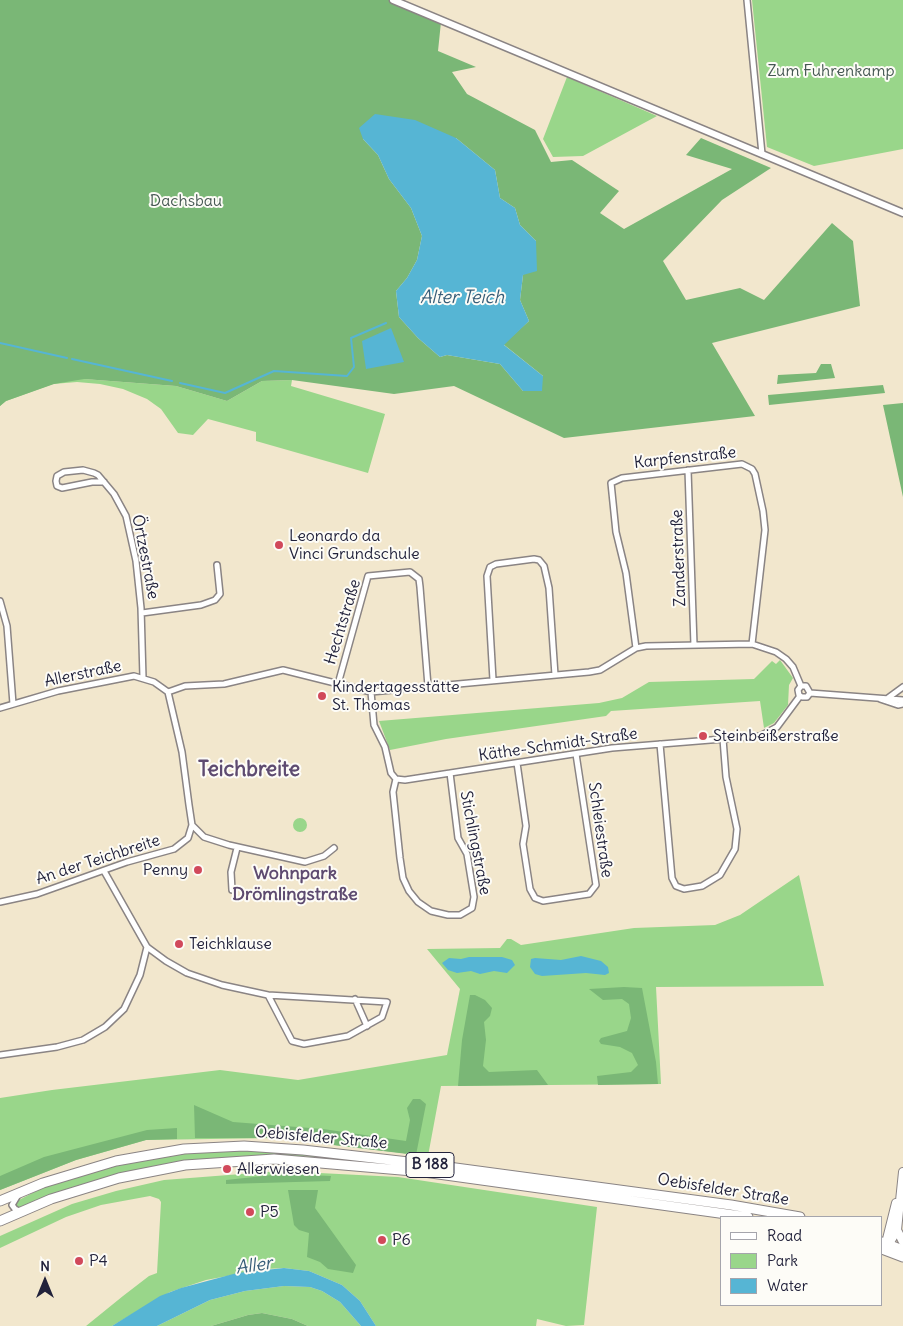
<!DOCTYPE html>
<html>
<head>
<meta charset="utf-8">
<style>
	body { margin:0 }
	#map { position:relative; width:903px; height:1326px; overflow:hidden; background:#f2e7cd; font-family:Delius,sans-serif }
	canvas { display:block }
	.legend { position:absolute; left:720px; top:1216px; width:162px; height:90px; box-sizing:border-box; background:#fdfcf7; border:1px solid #a5a5ac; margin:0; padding:6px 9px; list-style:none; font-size:15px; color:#22223b }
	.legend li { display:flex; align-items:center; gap:10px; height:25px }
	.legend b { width:25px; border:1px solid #a5a5ac }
	.north { position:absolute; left:20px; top:1256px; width:50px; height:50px; -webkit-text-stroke:4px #fdfcf7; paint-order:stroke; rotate:0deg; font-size:14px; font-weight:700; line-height:20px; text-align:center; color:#22223b }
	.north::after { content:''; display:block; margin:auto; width:18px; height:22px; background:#22223b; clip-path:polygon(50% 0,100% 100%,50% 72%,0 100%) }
</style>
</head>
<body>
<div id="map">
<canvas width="903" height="1326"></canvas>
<ul class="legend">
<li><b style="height:6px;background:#fff"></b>Road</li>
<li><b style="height:14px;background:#99d68a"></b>Park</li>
<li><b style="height:14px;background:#56b5d4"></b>Water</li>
</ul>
<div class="north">N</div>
</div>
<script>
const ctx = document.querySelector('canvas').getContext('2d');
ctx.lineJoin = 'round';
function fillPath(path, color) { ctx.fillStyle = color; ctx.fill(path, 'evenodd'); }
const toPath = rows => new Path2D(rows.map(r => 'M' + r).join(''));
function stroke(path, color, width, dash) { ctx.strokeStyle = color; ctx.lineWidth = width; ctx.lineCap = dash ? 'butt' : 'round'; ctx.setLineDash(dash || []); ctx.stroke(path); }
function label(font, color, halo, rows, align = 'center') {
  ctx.font = font + ' Delius,sans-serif'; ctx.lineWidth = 4; ctx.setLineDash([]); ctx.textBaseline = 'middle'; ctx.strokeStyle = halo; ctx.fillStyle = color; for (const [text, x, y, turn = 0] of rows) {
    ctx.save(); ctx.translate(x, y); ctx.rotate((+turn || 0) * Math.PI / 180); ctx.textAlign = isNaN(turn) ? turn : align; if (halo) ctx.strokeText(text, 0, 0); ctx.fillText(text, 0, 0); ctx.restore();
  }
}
fillPath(toPath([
	[752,0,903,0,903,149,814,166,767,147],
	[567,77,657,116,583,156,553,157,543,139],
	[0,356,84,379,176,386,227,401,262,381,292,380,291,386,385,414,368,473,256,441,256,432,208,419,193,435,178,433,161,409,147,399,123,389,100,384,77,382,53,384,6,401,0,406],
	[780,660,793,678,789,685,788,705,774,723,764,728,760,701,611,711,606,716,446,739,390,750,379,721,599,703,622,698,649,682,754,679,772,661,776,664],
	'293 825a7 7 0 1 1 14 0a7 7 0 1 1-14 0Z',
	[799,875,824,986,656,987,661,1084,441,1086,428,1156,275,1138,146,1140,76,1160,0,1190,0,1098,52,1090,220,1070,298,1080,447,1055,460,989,427,949,500,948,507,939,511,939,521,945,634,928,715,925,740,915],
	[243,1150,274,1151,416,1166,418,1168,302,1156,244,1156,214,1159,119,1175,84,1184,22,1207,19,1208,15,1205,17,1201,48,1185,117,1165,184,1153],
	[280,1171,398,1177,597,1207,584,1325,566,1326,537,1319,536,1326,376,1326,360,1301,342,1285,309,1271,284,1268,265,1269,206,1280,170,1292,112,1326,86,1326,123,1296,149,1276,157,1273,161,1202,159,1199,150,1196,101,1205,66,1217,0,1248,0,1236,72,1204,116,1191,164,1180],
	[284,1286,310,1287,322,1291,340,1302,361,1326,308,1326,292,1319,262,1313,248,1315,211,1326,157,1326,210,1300,245,1291]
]), '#99d68a');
fillPath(toPath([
	[0,0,389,0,441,22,438,51,476,67,452,72,467,94,535,130,551,162,572,160,619,191,600,213,624,229,732,169,686,155,701,138,771,168,722,200,663,261,686,300,740,288,764,300,832,223,853,241,860,306,712,343,755,416,564,438,454,386,394,394,292,380,262,381,227,401,176,386,84,379,54,384,6,401,0,406],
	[456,138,495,170,500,198,515,208,520,225,536,241,523,275,520,300,529,321,503,344,543,376,523,391,500,364,447,355,440,357,418,338,399,317,396,291,407,278,417,260,422,236,411,208,389,179,378,155,363,139],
	[821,364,831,364,835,378,777,384,778,375,816,373],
	[883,385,885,393,769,405,768,395],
	[903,403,903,497,883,405],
	[624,987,642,988,656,1062,658,1084,598,1085,597,1076,631,1072,638,1065,632,1053,620,1047,601,1044,599,1041,601,1038,627,1031,631,1018,629,1004,622,999,603,1000,589,989],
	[470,995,475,995,485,1000,492,1008,490,1016,484,1022,486,1040,483,1066,489,1072,537,1070,548,1085,458,1086,462,1040],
	[413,1099,420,1099,426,1104,416,1155,275,1138,195,1138,194,1105,233,1122,323,1129,406,1141,410,1120,407,1108],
	[177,1128,177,1139,146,1140,76,1160,0,1190,0,1176,44,1157,147,1130],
	[282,1174,331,1176,330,1181,226,1184,226,1180],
	[288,1190,318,1190,315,1208,356,1265,353,1273,328,1269,320,1262,307,1257,309,1233,299,1230,294,1225],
	[262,1313,292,1319,308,1326,211,1326,248,1315]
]), '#7ab776');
fillPath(toPath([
	[375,114,415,120,456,138,495,170,500,198,515,208,520,225,536,241,537,271,523,275,520,300,529,321,504,345,543,376,542,391,523,391,500,364,447,355,440,357,418,338,399,317,396,291,407,278,417,260,422,236,411,208,389,179,378,155,363,139,359,128],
	[391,328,404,362,366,369,362,341],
	[581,956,601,961,608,967,609,973,605,975,586,973,542,976,535,974,530,967,531,959,535,958,561,960],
	[469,957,502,957,512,960,515,965,507,973,494,971,480,974,471,971,457,973,448,970,442,963,449,958,461,959],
	[284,1268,309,1271,342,1285,360,1301,376,1326,361,1326,340,1302,322,1291,310,1287,284,1286,245,1291,210,1300,157,1326,112,1326,160,1296,181,1288,237,1273]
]), '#56b5d4');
stroke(toPath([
	[0,343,67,358],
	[72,359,172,381],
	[180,383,225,393,274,371,347,376,354,367,351,338,386,323]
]), '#56b5d4', 2);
const minor = toPath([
	[747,0,762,154],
	[688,470,694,645],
	[104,482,92,482,62,488,57,486,56,481,57,476,64,472,83,470,94,473,98,475,114,494,126,516,136,561,141,608,143,678],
	[0,601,7,626,13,704],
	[142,613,201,605,215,600,220,594,217,565],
	[636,648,626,573,616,532,611,483,622,478,742,464,752,469,755,474,763,511,765,530,752,644],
	[493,680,487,576,490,567,496,564,534,559,539,560,544,566,549,588,555,675],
	[338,684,368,576,410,572,419,579,420,587,428,686],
	[168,692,185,686,224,684,283,670,371,692,589,672,600,670,636,648,646,646,752,644,776,652,786,659,793,667,801,686],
	[371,692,374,725,385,747,391,773,396,779,405,780,612,748,760,736,777,727,800,696],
	[810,693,806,686,801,686,798,690,799,695,802,697,807,697,810,693,903,700],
	[888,698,903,687],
	[880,699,898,705,903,704],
	[0,708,58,691,134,676,154,682,168,692],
	[660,744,672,878,676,886,684,889,702,886,720,875,735,849,737,829,726,777,723,739],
	[517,763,526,826,523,844,530,889,535,898,543,901,589,894,596,885,576,754],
	[396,779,393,792,400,858,403,878,409,891,418,902,431,911,448,915,460,915,472,908,474,897,467,854,458,838,450,773],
	[192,825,204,837,229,845,305,862,324,856,334,848],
	[104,871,147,947,166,961,187,973,222,985,268,995,292,1041,304,1044,348,1036,382,1017,387,1002,268,995],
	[232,890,231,872,237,848],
	[0,902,37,894,127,862,174,849,188,838,192,825,189,805,182,752,168,692],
	[355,999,367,1026],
	[0,1055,57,1047,83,1040,105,1027,124,1009,140,975,147,947],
	[18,1195,12,1205,15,1209,21,1212]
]);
const tertiary = toPath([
	[393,0,903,213]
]);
const secondary = toPath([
	[897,1230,903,1242],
	[885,1247,896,1203],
	[886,1249,897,1230,903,1172]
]);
const primary = toPath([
	[0,1201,43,1183,116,1161,184,1149,244,1146,303,1150,426,1164,731,1205,800,1217],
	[0,1221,51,1199,119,1178,185,1165,274,1159,424,1172,748,1217],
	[882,1242,903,1250],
	[882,1249,903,1257]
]);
stroke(minor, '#8a8484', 8);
stroke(tertiary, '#8a8484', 9);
stroke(secondary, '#8a8484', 10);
stroke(primary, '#8a8484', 11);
stroke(minor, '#fff', 5);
stroke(tertiary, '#fff', 6);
stroke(secondary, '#fff', 8);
stroke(primary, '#fff', 9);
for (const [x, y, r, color] of [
	[279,545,5,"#d1495b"],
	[322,696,5,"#d1495b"],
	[703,736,5,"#d1495b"],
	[198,870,5,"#d1495b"],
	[179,944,5,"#d1495b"],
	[227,1169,5,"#d1495b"],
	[250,1212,5,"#d1495b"],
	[382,1240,5,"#d1495b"],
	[79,1261,5,"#d1495b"]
]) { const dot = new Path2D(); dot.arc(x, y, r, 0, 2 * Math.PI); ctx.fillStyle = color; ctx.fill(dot); stroke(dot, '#fdfcf7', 2); }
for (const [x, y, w] of [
	[430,1165,48]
]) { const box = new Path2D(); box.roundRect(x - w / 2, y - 12.5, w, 25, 4); ctx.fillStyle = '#fdfcf7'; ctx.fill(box); stroke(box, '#22223b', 1); }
label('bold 15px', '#22223b', null, [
	["B 188",430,1165]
]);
label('16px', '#465853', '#fdfcf7', [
	["Zum Fuhrenkamp",831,71],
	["Dachsbau",186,201]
]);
label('16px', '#22223b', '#fdfcf7', [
	["Karpfenstraße",685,458,-6],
	["Örtzestraße",145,557,79],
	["Zanderstraße",679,558,-92],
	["Hechtstraße",343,622,-73],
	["Allerstraße",83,674,-12],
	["Käthe-Schmidt-Straße",558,745,-8],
	["Schleiestraße",600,830,82],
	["Stichlingstraße",475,843,79],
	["An der Teichbreite",98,860,-18],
	["Oebisfelder Straße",321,1138,5],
	["Oebisfelder Straße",723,1190,9]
]);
label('16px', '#22223b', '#fdfcf7', [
	["Leonardo da",289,536],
	["Vinci Grundschule",289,554],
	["Kindertagesstätte",332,687],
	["St. Thomas",332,705],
	["Steinbeißerstraße",713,736],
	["Penny",188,870,"right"],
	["Teichklause",189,944],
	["Allerwiesen",237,1169],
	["P5",260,1212],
	["P6",392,1240],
	["P4",89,1261]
], 'left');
label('italic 18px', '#375d78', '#fdfcf7', [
	["Alter Teich",462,298],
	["Aller",254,1266,-8]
]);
label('bold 18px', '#5e4b70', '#fdfcf7', [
	["Wohnpark",295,874],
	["Drömlingstraße",295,895]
]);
label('bold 21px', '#5e4b70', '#fdfcf7', [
	["Teichbreite",249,770]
]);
</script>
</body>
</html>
